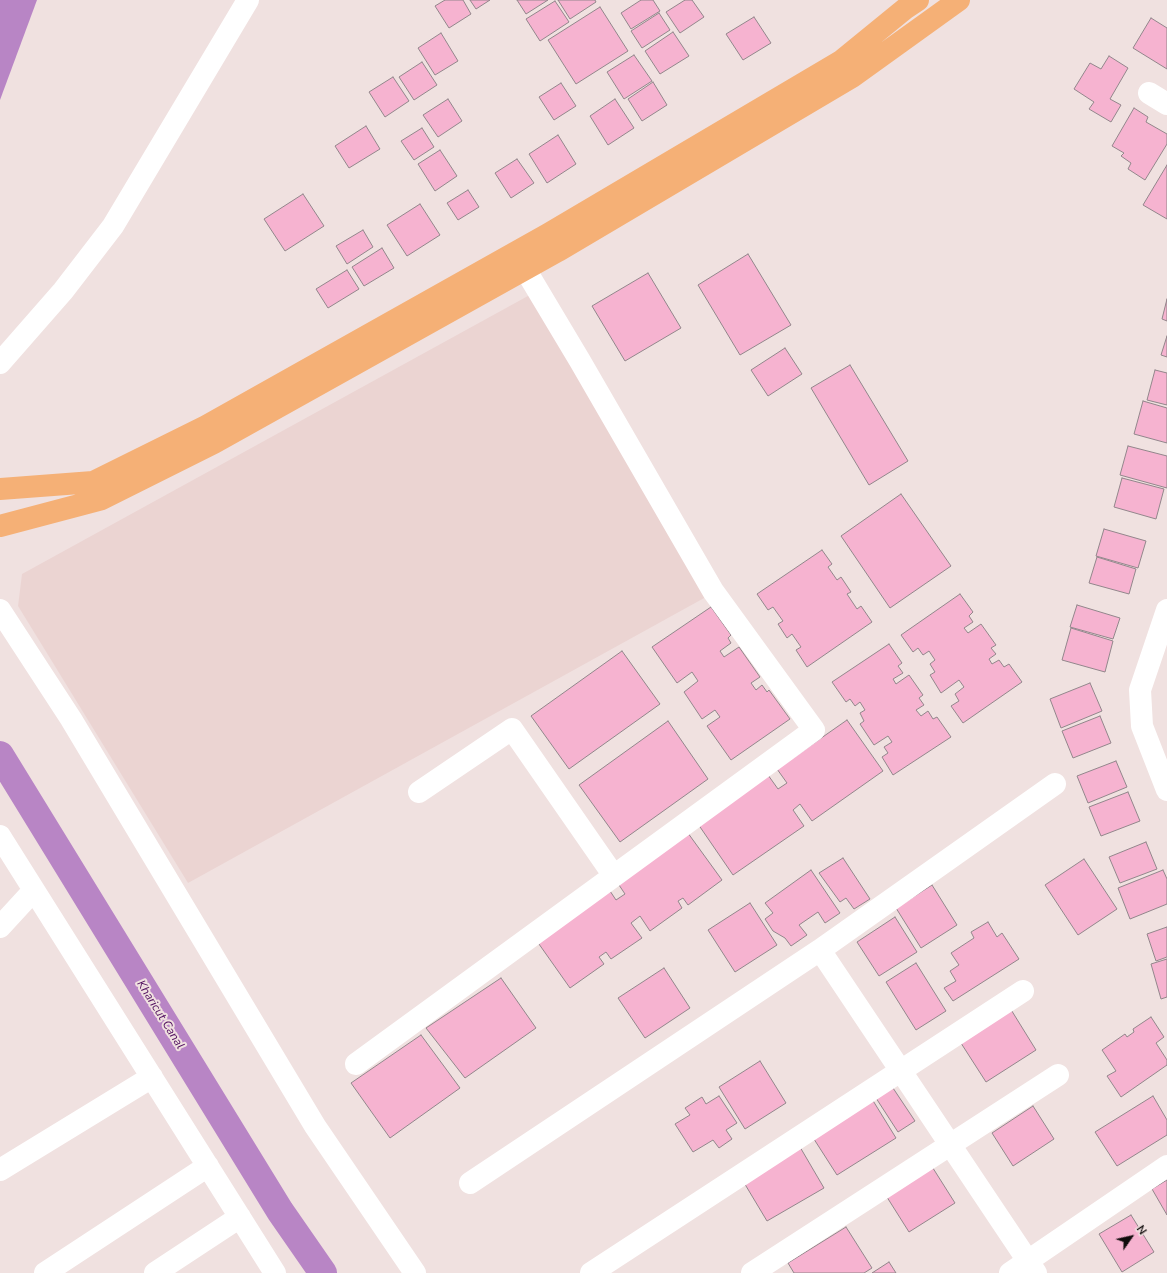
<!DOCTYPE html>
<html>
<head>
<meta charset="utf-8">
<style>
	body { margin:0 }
	#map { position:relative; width:1167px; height:1273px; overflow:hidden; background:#f0e1e0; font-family:"Nunito Sans",sans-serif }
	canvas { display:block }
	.north { position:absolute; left:1111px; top:1217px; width:40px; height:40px; -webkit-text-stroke:3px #f0e1e0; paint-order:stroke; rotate:56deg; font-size:11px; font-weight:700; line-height:16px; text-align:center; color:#110c0c }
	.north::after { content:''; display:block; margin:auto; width:14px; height:18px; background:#110c0c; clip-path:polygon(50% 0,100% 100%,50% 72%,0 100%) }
</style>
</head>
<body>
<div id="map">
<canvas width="1167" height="1273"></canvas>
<div class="north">N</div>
</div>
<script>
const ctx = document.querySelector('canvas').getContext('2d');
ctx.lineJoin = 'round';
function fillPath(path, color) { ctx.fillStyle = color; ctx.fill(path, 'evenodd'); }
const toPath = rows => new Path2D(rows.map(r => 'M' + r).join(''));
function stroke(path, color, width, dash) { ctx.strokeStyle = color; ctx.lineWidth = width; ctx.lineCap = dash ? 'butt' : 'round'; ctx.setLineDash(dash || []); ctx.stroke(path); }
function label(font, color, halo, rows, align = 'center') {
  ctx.font = font + ' "Nunito Sans",sans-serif'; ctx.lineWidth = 4; ctx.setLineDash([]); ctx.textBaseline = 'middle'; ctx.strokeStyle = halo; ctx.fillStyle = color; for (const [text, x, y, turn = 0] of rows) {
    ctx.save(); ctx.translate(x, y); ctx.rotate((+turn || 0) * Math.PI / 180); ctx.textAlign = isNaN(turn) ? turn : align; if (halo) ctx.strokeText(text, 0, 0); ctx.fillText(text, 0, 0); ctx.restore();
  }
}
fillPath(toPath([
	[537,291,706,597,188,883,18,606,22,574]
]), '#ebd4d2');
fillPath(toPath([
	[0,0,37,0,0,100]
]), '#b885c5');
stroke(toPath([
	[0,755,280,1211,323,1273]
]), '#b885c5', 28);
const building = toPath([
	[445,0,463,0,471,14,449,28,435,6,445,0],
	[470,0,490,0,476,9,470,0],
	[517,0,548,0,526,14,517,0],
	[558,0,595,0,596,2,570,19,558,0],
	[641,0,653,0,660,11,631,29,621,13,641,0],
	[685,0,692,0,704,17,680,33,666,12,685,0],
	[555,1,569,22,540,41,526,19,555,1],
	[600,7,628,51,576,84,548,40,600,7],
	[659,13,670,30,642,48,631,31,659,13],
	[754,17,771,43,743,60,726,34,754,17],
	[1151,18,1167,28,1167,69,1133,48,1151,18],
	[673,32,689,56,660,74,645,51,673,32],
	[441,33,458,61,435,75,418,48,441,33],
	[634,55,652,81,624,99,607,72,634,55],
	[1109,56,1128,68,1110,99,1121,105,1111,122,1089,109,1094,102,1074,89,1090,63,1101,69,1109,56],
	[422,62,437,85,414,100,399,77,422,62],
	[393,77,409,101,385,117,369,92,393,77],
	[653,82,667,105,642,121,628,99,653,82],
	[561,83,576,106,554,120,539,97,561,83],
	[448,99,462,121,438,137,423,115,448,99],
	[615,99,634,128,608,145,590,116,615,99],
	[1134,108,1148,117,1146,122,1167,134,1167,144,1145,180,1128,169,1131,163,1121,156,1124,153,1112,146,1134,108],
	[366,126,380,149,349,168,335,146,366,126],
	[422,128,434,147,414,160,401,141,422,128],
	[558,135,576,164,547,183,529,154,558,135],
	[440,150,457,176,435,191,418,164,440,150],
	[517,159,534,183,511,198,495,173,517,159],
	[1167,165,1167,219,1143,205,1167,165],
	[468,190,479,207,458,220,447,203,468,190],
	[303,194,324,226,285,251,264,219,303,194],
	[420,204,440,235,407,256,387,225,420,204],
	[363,230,373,247,347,264,336,246,363,230],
	[382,248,394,268,364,286,352,267,382,248],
	[748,254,791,325,740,355,698,285,748,254],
	[347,270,359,289,328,308,316,289,347,270],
	[648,273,681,328,625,361,592,306,648,273],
	[1167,299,1167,321,1162,319,1167,299],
	[1167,336,1167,357,1161,355,1167,336],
	[785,348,802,374,768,396,751,370,785,348],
	[850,365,908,461,869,485,811,388,850,365],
	[1155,370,1167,373,1167,405,1147,400,1155,370],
	[1143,401,1167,408,1167,443,1134,434,1143,401],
	[1128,446,1167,456,1167,488,1120,475,1128,446],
	[1122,478,1164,489,1156,519,1114,507,1122,478],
	[901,494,951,566,890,608,841,536,901,494],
	[1104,529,1146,541,1138,568,1096,556,1104,529],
	[822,550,832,564,828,567,837,580,841,577,851,592,847,594,857,609,861,606,872,622,807,667,796,650,801,647,792,634,787,638,778,624,783,621,773,607,768,610,757,594,822,550],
	[1097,557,1136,569,1129,594,1089,583,1097,557],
	[960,594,973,612,969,616,973,622,964,628,968,633,981,624,996,645,991,648,996,654,989,659,992,664,999,660,1004,667,1009,664,1022,682,963,723,951,706,959,701,955,694,964,687,959,680,941,693,930,675,935,672,930,664,935,660,929,651,923,655,918,648,913,652,901,635,960,594],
	[1077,605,1120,618,1113,639,1070,627,1077,605],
	[711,607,731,635,728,638,731,643,720,651,724,657,739,647,760,677,751,683,756,690,762,685,767,692,769,690,790,719,731,760,707,726,720,717,715,710,702,719,684,692,698,681,692,672,677,683,652,647,711,607],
	[1071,628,1113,641,1105,672,1062,660,1071,628],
	[889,644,902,663,898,666,903,673,893,679,896,684,909,675,923,695,919,698,924,705,916,710,921,716,928,711,933,719,937,717,951,737,893,775,882,757,888,753,884,747,892,742,888,736,874,745,860,724,864,721,860,713,865,710,860,702,855,706,850,699,846,702,832,682,889,644],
	[622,651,660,704,569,769,531,716,622,651],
	[1090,683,1102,711,1061,728,1050,699,1090,683],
	[1100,716,1111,743,1073,758,1062,731,1100,716],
	[847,720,883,771,812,821,800,804,793,810,804,826,733,875,698,824,768,775,778,789,787,783,777,769,847,720],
	[668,721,708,779,620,842,579,785,668,721],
	[1116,761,1127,787,1088,803,1077,776,1116,761],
	[1128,792,1140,821,1101,836,1089,807,1128,792],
	[685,829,722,880,688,905,683,898,678,901,682,908,650,931,640,916,631,923,642,938,611,959,606,952,599,957,604,964,570,988,534,937,606,885,616,900,625,894,615,879,685,829],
	[1146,842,1157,869,1120,883,1109,857,1146,842],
	[843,858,870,899,854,909,846,898,840,902,819,873,843,858],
	[1084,859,1117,909,1078,935,1045,885,1084,859],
	[811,870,840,913,825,923,818,912,799,925,807,935,791,946,785,938,773,931,765,919,773,913,765,903,811,870],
	[1163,870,1167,879,1167,904,1130,919,1118,888,1163,870],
	[932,885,957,925,921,948,896,908,932,885],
	[750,903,777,945,735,972,708,930,750,903],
	[895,917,917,952,879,976,857,942,895,917],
	[988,922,997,937,1002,933,1019,959,953,1001,944,988,956,981,950,971,959,965,951,953,974,938,971,932,988,922],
	[1167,927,1167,957,1156,961,1147,934,1167,927],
	[1167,959,1167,997,1161,999,1151,964,1167,959],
	[916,963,946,1011,916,1030,886,982,916,963],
	[664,968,690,1008,645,1038,618,998,664,968],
	[501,978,536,1028,465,1078,426,1028,501,978],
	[1010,1008,1036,1050,986,1082,959,1040,1010,1008],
	[1151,1017,1164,1037,1156,1043,1167,1060,1167,1065,1121,1097,1107,1076,1116,1071,1102,1050,1125,1034,1127,1037,1134,1032,1133,1029,1151,1017],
	[421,1035,460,1088,390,1138,351,1083,421,1035],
	[760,1061,786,1103,745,1129,719,1087,760,1061],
	[893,1088,915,1121,898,1132,876,1098,893,1088],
	[719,1096,737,1123,726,1130,732,1139,719,1148,713,1140,693,1152,675,1124,690,1115,685,1108,702,1097,706,1104,719,1096],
	[1153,1096,1167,1120,1167,1135,1117,1166,1095,1132,1153,1096],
	[872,1099,896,1138,837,1175,812,1136,872,1099],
	[1033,1106,1054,1139,1013,1166,992,1133,1033,1106],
	[800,1147,824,1188,767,1221,743,1181,800,1147],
	[931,1165,955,1203,909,1232,885,1194,931,1165],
	[1167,1180,1167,1215,1152,1189,1167,1180],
	[1131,1215,1154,1252,1122,1272,1099,1234,1131,1215],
	[846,1227,872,1268,864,1273,794,1273,788,1263,846,1227],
	[889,1262,896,1273,872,1273,889,1262]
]);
fillPath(building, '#f6b3d0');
stroke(building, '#92868b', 1);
stroke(toPath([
	[1149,93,1167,104],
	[0,363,63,291,113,226,248,0],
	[0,610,71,719,315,1126,415,1273],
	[1167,610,1140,690,1142,726,1167,790],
	[419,792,512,729,614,876],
	[0,836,275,1273],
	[0,927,34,890],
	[820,950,1036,1273],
	[356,1064,814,730,713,591,580,361,525,269],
	[0,1170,152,1077],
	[470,1183,820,950,1055,784],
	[45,1273,208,1166],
	[155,1273,240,1217],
	[591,1273,1023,991],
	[752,1273,1058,1075],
	[1010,1273,1167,1166]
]), '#fff', 22);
stroke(toPath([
	[0,489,93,482,206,426,548,234,841,61,906,8,918,0],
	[0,526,102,499,214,443,558,251,852,77,959,0]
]), '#f5b076', 22);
label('italic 12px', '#521160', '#f0e1e0', [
	["Kharicut Canal",160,1015,58]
]);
</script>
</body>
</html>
